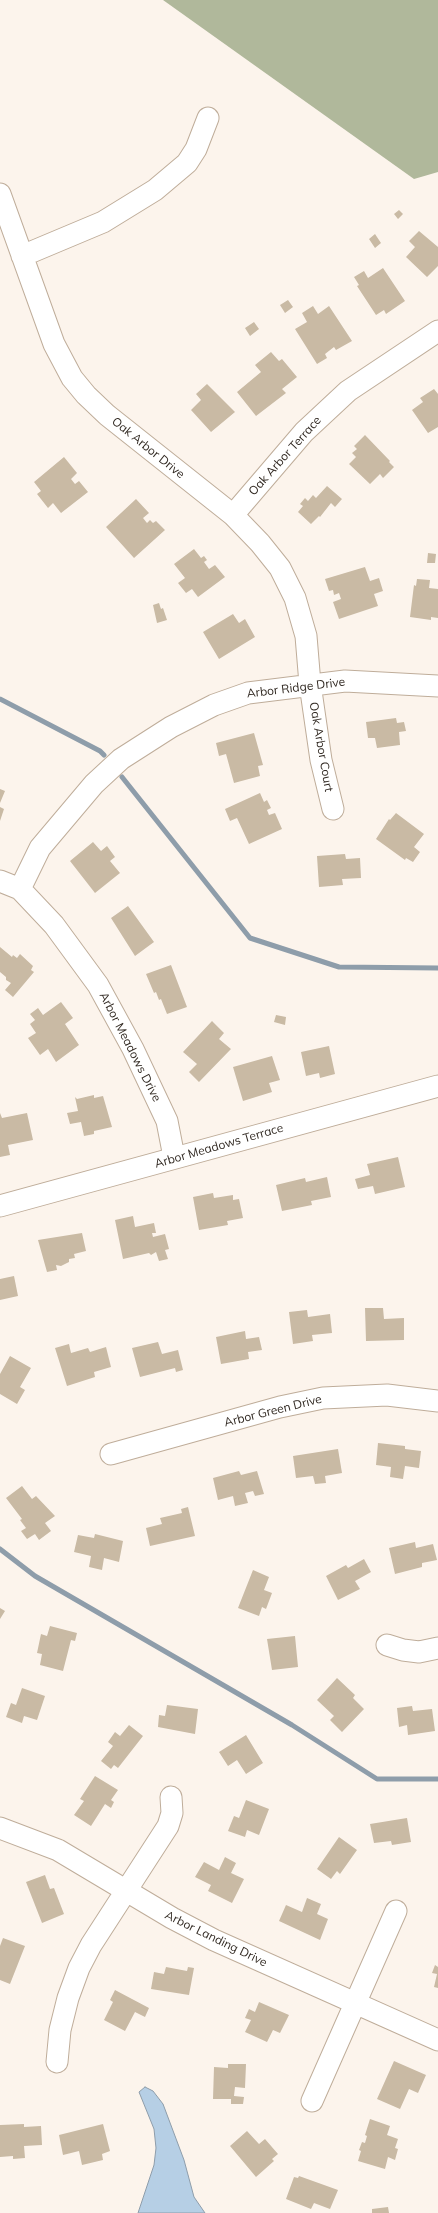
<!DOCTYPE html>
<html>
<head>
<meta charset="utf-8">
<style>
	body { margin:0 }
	canvas { display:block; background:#fcf4ec }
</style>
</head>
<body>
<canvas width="438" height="2213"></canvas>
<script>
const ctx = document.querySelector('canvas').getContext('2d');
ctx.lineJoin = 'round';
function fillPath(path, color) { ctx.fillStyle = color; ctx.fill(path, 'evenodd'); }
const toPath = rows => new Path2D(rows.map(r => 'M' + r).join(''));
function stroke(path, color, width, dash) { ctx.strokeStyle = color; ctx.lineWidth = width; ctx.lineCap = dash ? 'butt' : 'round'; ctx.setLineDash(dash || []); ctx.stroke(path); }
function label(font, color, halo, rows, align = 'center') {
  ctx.font = font + ' Mulish,sans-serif'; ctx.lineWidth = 4; ctx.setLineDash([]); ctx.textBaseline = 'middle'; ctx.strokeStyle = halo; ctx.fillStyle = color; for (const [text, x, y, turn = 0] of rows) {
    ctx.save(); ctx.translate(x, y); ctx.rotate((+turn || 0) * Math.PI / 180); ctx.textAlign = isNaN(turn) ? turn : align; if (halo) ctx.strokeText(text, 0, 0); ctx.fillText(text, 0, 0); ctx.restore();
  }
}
fillPath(toPath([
	[163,0,438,0,438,172,414,179]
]), '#b0b89b');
const water = toPath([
	[145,2087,153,2091,163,2104,184,2160,194,2197,205,2213,138,2213,154,2165,156,2148,154,2129,139,2092,145,2087]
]);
fillPath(water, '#b6cfe5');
stroke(water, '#8e9daa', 1);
stroke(toPath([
	[0,699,100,751,104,755],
	[122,777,250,938,339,967,438,968],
	[0,1549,35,1576,292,1725,377,1779,438,1779]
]), '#8e9daa', 5);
fillPath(toPath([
	[399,210,403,214,398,219,394,214],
	[419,231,438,247,438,266,427,277,406,257,415,247,409,241],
	[375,234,381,243,375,248,369,239],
	[383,268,405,301,386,314,384,310,376,315,357,286,359,285,354,277,364,271,368,278],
	[288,300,293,307,285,313,280,305],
	[313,306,318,314,329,306,352,341,336,350,334,347,325,354,327,358,317,364,295,329,307,322,302,313],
	[254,322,259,329,250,336,245,328],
	[271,352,279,361,282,359,297,377,282,389,286,393,256,416,237,392,261,372,255,365],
	[207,384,235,412,211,432,191,410,201,400,196,394],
	[434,389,438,394,438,427,428,433,412,410,423,402,420,398],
	[365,435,390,461,389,462,394,467,383,478,380,474,370,484,349,464,356,457,352,453,357,449,354,446],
	[64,457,77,473,71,479,75,484,79,481,88,492,61,513,53,503,48,508,37,494,41,491,34,482],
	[327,486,342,499,335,507,331,503,320,517,319,516,311,524,298,512,303,506,300,504,305,498,308,501,313,495,316,498],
	[136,499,149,513,143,518,147,523,150,520,153,523,156,521,165,530,134,558,106,527],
	[194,549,201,558,204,556,207,560,204,562,209,569,215,565,225,577,198,597,192,589,186,593,178,583,185,578,174,564],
	[428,553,436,554,435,563,427,563],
	[365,567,370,581,379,578,383,591,374,594,378,606,339,619,333,602,341,599,339,593,334,595,333,590,329,591,325,579],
	[417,579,430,580,429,588,438,589,438,618,431,617,431,620,410,617,414,585,416,586],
	[159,603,161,609,163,608,167,620,157,623,153,605],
	[233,614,239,623,245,619,255,637,219,659,203,632],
	[396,718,397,723,404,722,406,731,399,732,400,745,377,748,375,738,368,738,366,722],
	[254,733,263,765,258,766,260,776,234,783,226,754,219,756,216,743],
	[0,789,5,791,0,803],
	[260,793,264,802,267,800,271,808,267,810,269,815,275,813,282,829,249,844,237,818,230,821,225,809],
	[0,807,4,809,0,821],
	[396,813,424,834,414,847,420,852,413,862,406,858,405,860,376,839,389,819,390,820],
	[93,842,101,851,107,846,115,857,110,861,120,873,95,893,70,861],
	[345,854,346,859,360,858,361,878,342,879,343,885,319,887,317,856],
	[128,906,154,942,135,956,111,918],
	[0,947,12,957,13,955,17,958,20,954,33,966,31,970,34,972,13,997,5,990,11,983,6,980,6,977,0,972],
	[171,965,187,1007,167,1014,161,999,159,1000,156,992,154,993,146,974],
	[61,1002,73,1018,65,1024,79,1045,56,1062,48,1049,40,1055,28,1038,36,1033,30,1024,35,1020,30,1014,38,1008,43,1015],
	[276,1015,286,1017,285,1025,274,1022],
	[212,1021,224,1033,219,1039,231,1049,199,1082,189,1072,197,1064,183,1052],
	[329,1046,335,1074,320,1078,319,1073,306,1076,301,1052],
	[272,1056,280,1080,269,1083,272,1092,243,1101,233,1067],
	[94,1095,94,1098,103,1096,112,1127,94,1131,94,1134,84,1136,81,1122,70,1124,67,1113,78,1111,75,1097,77,1099],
	[0,1113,2,1118,27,1113,33,1140,8,1145,10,1155,0,1157],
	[398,1157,405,1187,375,1194,373,1186,358,1189,355,1179,370,1175,367,1164],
	[327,1177,331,1197,311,1201,312,1205,282,1211,276,1185,305,1178,306,1182],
	[213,1193,214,1198,233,1195,233,1200,239,1199,243,1218,227,1221,228,1225,199,1230,193,1197],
	[133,1216,135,1227,154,1223,156,1233,152,1233,153,1237,165,1234,169,1249,165,1250,168,1259,159,1261,156,1252,151,1255,149,1253,123,1259,115,1220],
	[82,1233,86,1251,74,1254,75,1258,69,1259,69,1262,61,1266,56,1265,57,1270,47,1272,38,1240],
	[14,1276,18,1296,0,1300,0,1279],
	[365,1308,383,1308,384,1319,404,1318,404,1340,366,1341],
	[307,1310,308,1317,330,1314,332,1333,312,1335,313,1341,293,1344,289,1312],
	[245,1331,246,1339,259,1337,262,1350,248,1352,249,1359,221,1364,216,1337],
	[158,1342,162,1354,178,1350,183,1370,176,1372,175,1368,140,1377,132,1348],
	[69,1344,71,1353,88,1348,90,1352,106,1347,111,1367,94,1372,95,1377,67,1386,55,1348],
	[10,1356,31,1368,20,1387,25,1390,17,1404,0,1394,0,1374],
	[378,1443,405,1446,405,1449,421,1451,419,1468,405,1466,403,1479,390,1477,391,1467,376,1465],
	[338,1449,342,1473,325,1476,326,1483,315,1484,313,1476,296,1478,293,1456],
	[239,1471,241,1475,257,1471,264,1494,255,1496,253,1491,245,1493,248,1503,235,1506,233,1496,218,1500,213,1478],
	[22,1486,32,1499,36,1496,55,1516,45,1523,51,1531,39,1540,35,1534,27,1539,21,1531,26,1528,20,1520,22,1519,6,1498],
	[188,1507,195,1536,150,1546,146,1528,162,1524,160,1518,182,1513,181,1509],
	[95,1534,123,1541,119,1562,104,1558,102,1570,89,1567,91,1556,74,1552,78,1535,94,1538],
	[415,1542,416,1548,433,1544,437,1560,422,1563,422,1567,395,1574,389,1548],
	[364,1559,371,1572,355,1581,360,1589,338,1600,326,1576,346,1565,348,1568],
	[253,1570,269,1577,264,1590,272,1593,266,1609,262,1607,259,1616,238,1608],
	[0,1608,5,1611,0,1619],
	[50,1626,77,1633,75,1641,71,1640,63,1671,40,1665,42,1654,37,1653,41,1634,47,1636],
	[295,1636,298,1667,272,1670,267,1639],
	[337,1678,355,1695,353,1698,364,1709,342,1732,330,1720,334,1716,317,1700],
	[22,1688,45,1696,37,1720,24,1716,22,1723,6,1717,11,1703,16,1705],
	[167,1705,198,1709,195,1734,158,1727,159,1715,165,1716],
	[412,1706,413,1711,432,1709,435,1731,408,1735,407,1725,399,1727,397,1708],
	[129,1725,143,1736,118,1768,114,1765,111,1769,101,1761,113,1746,108,1742,115,1732,120,1736],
	[246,1735,263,1763,246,1774,237,1760,228,1766,219,1752],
	[95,1776,118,1790,111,1800,114,1802,111,1808,105,1804,91,1826,74,1815,84,1801,80,1799],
	[246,1800,269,1809,259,1835,247,1830,245,1837,228,1831,234,1816,239,1818],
	[407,1818,411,1842,392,1845,391,1841,374,1843,370,1824],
	[339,1837,357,1850,340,1874,337,1871,331,1879,317,1869],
	[225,1857,236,1863,231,1873,244,1879,232,1903,208,1891,211,1885,195,1877,204,1862,219,1870],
	[45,1875,50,1889,54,1888,64,1914,42,1923,26,1882],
	[307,1898,321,1904,317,1914,328,1919,320,1940,279,1921,286,1905,302,1912],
	[3,1938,25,1946,10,1984,0,1980,0,1946],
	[435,1965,438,1967,438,1988,434,1987,437,1974,432,1973],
	[166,1967,187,1971,188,1967,194,1968,189,1995,151,1989,154,1972,164,1974],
	[115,1990,149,2008,145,2017,135,2012,125,2031,104,2020,113,2002,110,2000],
	[259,2002,289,2015,280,2033,273,2030,267,2042,245,2032,251,2020,245,2018,249,2009,255,2012],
	[394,2061,426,2075,418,2093,409,2089,400,2109,377,2099],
	[228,2064,246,2064,245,2088,235,2087,234,2096,244,2097,243,2104,231,2104,231,2099,213,2099,214,2067,228,2068],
	[370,2119,390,2126,387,2135,398,2139,395,2148,398,2149,395,2160,388,2157,385,2169,358,2161,361,2151,359,2150,362,2142,365,2143,367,2136,365,2135],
	[24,2124,24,2127,41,2126,42,2145,24,2146,25,2158,13,2159,13,2156,0,2157,0,2125],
	[103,2124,110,2151,102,2154,103,2160,82,2165,79,2151,63,2155,59,2135],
	[247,2131,259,2144,265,2139,278,2154,272,2159,274,2161,256,2177,230,2146],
	[299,2176,338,2190,330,2209,314,2203,311,2209,286,2199,294,2177,298,2178],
	[388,2207,389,2213,372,2213,372,2209]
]), '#c9baa4');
const minor = toPath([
	[0,194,54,344,72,378,86,395,107,415,233,515,260,543,280,568,295,598,306,636,310,684,321,760,333,809],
	[22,256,103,222,155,190,187,163,196,149,208,118],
	[233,515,304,432,348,391,438,331],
	[0,881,20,889,54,925,98,985,133,1049,167,1121,174,1157],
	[20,889,40,848,94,784,121,759,171,727,214,705,248,693,345,681,438,686],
	[0,1206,438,1086],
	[111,1454,280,1407,323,1398,387,1395,438,1401],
	[387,1645,403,1650,419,1652,438,1648],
	[0,1828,58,1850,172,1918,214,1940,438,2040],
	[57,2062,60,2030,68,1998,79,1968,91,1945,168,1826,172,1813,171,1797],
	[312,2101,396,1911]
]);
stroke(minor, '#bfad9a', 23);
stroke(minor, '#fff', 21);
label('12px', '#312922', '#fff', [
	["Oak Arbor Drive",148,448,39],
	["Oak Arbor Terrace",285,456,-48],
	["Arbor Ridge Drive",296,688,-7],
	["Oak Arbor Court",321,747,80],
	["Arbor Meadows Drive",130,1047,63],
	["Arbor Meadows Terrace",219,1146,-16],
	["Arbor Green Drive",273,1411,-14],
	["Arbor Landing Drive",216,1939,26]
]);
</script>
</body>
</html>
